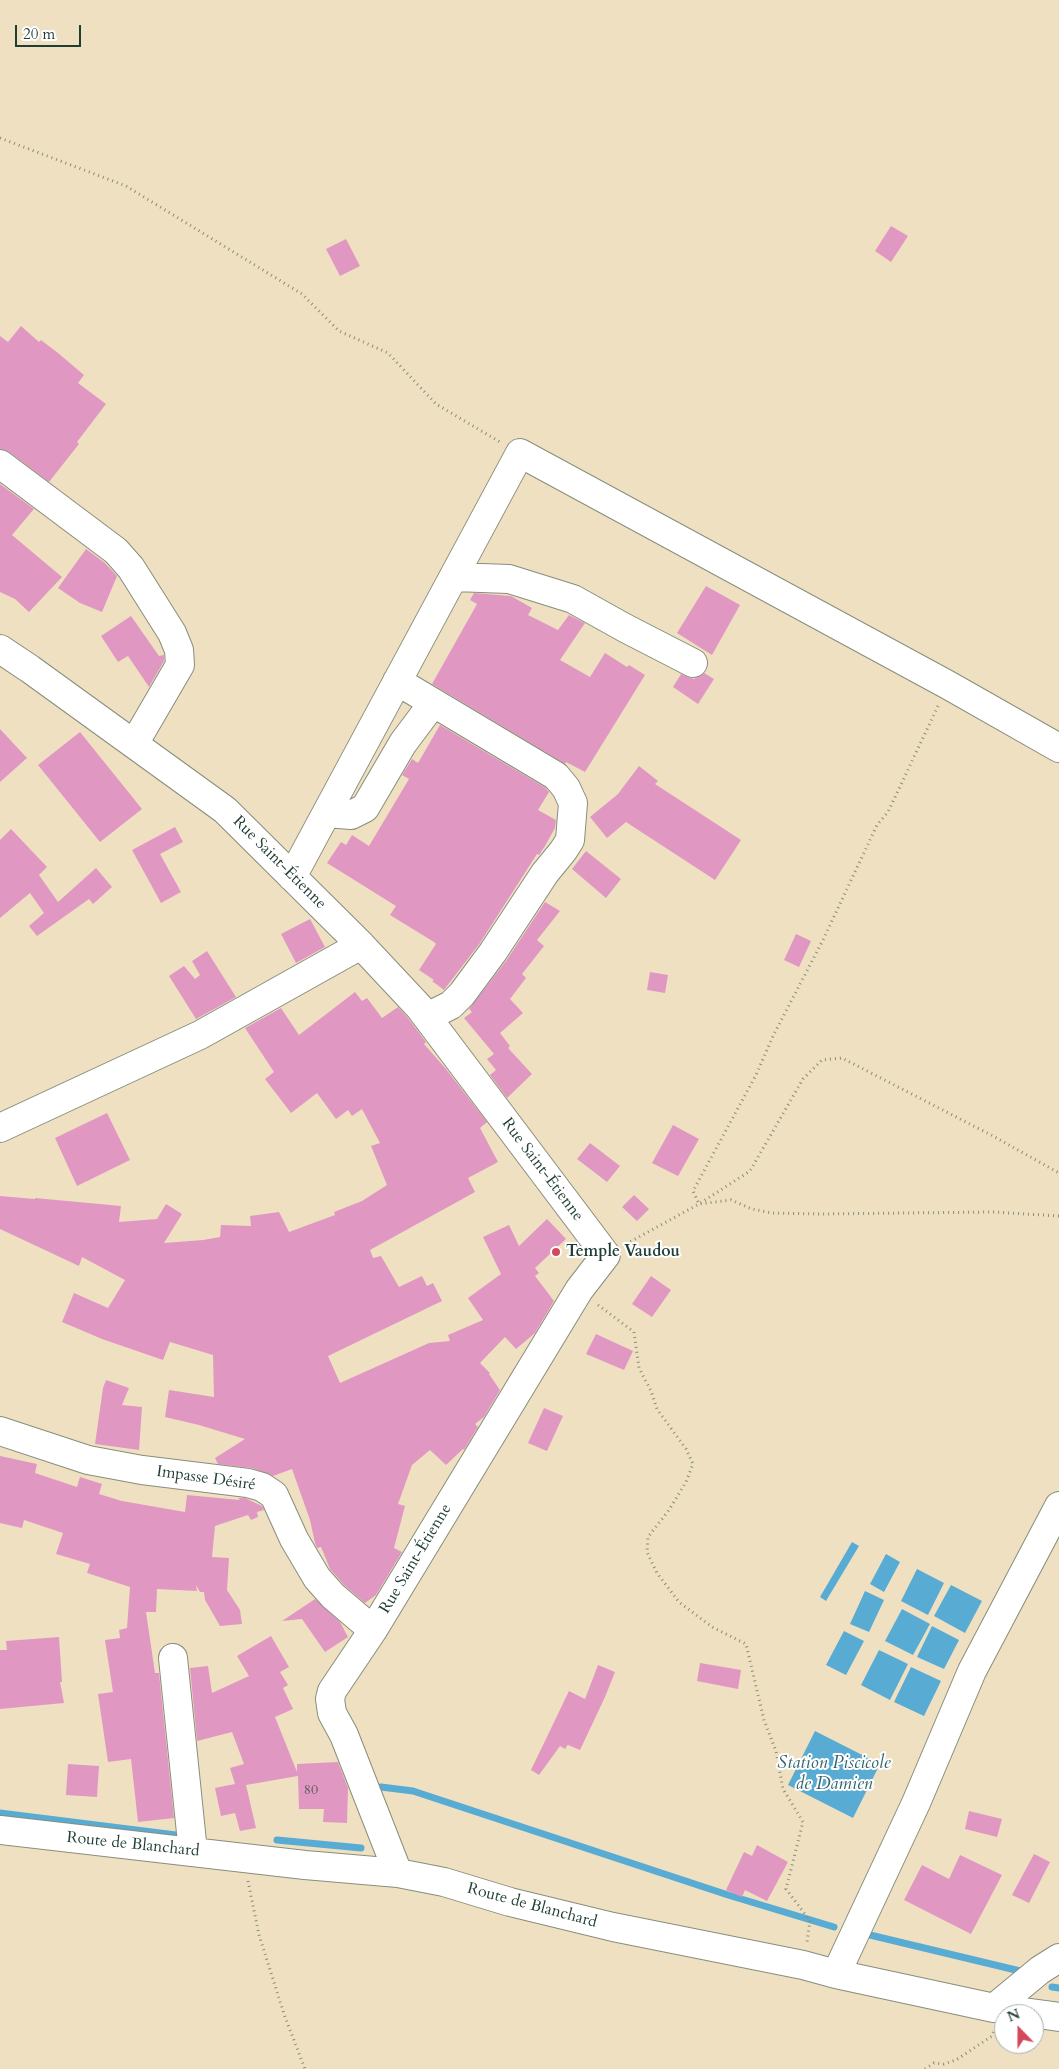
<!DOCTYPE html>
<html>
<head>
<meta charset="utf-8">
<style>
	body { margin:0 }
	#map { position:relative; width:1059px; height:2069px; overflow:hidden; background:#efe0c2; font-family:Cardo,serif }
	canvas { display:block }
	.north { position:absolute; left:994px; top:2004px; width:50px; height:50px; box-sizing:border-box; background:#fff; border:1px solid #a5b1ae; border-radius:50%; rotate:338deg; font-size:14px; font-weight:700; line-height:20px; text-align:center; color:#1f3d34 }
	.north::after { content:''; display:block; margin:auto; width:18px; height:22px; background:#d1495b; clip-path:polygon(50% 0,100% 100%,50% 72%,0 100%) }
	.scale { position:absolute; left:15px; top:25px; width:66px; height:22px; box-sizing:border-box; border:2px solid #1f3d34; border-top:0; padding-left:6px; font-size:15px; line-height:18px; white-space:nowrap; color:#1f3d34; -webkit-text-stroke:4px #fff; paint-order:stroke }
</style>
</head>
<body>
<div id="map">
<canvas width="1059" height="2069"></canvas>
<div class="north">N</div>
<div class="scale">20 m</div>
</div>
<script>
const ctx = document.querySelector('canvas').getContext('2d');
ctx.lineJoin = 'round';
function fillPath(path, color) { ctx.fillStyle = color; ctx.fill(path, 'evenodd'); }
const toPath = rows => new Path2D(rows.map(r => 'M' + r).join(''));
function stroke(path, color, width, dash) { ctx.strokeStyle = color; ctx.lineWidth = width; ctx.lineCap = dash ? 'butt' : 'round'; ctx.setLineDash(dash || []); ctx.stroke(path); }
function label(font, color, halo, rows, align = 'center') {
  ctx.font = font + ' Cardo,serif'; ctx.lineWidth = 4; ctx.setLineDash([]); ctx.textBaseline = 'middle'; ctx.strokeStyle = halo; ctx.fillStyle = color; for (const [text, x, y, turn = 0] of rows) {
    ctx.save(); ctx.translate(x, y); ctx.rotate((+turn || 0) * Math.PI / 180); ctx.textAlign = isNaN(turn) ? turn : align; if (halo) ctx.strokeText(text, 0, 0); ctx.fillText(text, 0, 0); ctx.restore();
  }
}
fillPath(toPath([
	[852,1542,859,1546,826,1601,820,1597],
	[886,1554,900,1562,884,1592,870,1584],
	[917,1569,944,1583,928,1615,901,1601],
	[951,1585,982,1601,965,1633,934,1616],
	[865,1591,884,1600,869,1632,850,1624],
	[902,1609,930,1624,913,1655,885,1641],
	[932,1626,959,1640,944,1669,917,1657],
	[844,1631,864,1641,846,1675,826,1665],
	[879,1650,908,1664,890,1700,861,1685],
	[911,1667,941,1681,924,1716,894,1702],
	[815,1731,880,1764,853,1818,788,1785]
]), '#58acd4');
stroke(toPath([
	[381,1787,413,1791,728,1895,834,1927],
	[0,1813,176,1835],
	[277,1840,361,1848],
	[870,1935,1020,1971],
	[1052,1987,1059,1988]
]), '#58acd4', 7);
fillPath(toPath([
	[891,226,908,236,891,262,875,251],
	[346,239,360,266,340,276,326,249],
	[21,326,39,342,41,340,58,353,84,375,78,383,106,404,77,442,79,444,49,482,9,452,0,449,0,336,8,342],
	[0,484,34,509,12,535,62,577,29,612,15,599,0,592],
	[86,549,105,563,117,576,102,612,80,603,58,588],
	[706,586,740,605,712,655,677,633],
	[474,593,511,596,532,608,528,615,558,630,569,615,585,623,560,660,590,677,605,653,627,667,629,665,645,675,585,772,566,762,565,764,432,684,477,604,470,600],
	[131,616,159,656,164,655,164,661,149,687,128,656,118,662,101,636],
	[704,673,714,679,698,704,673,687,681,674,694,679],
	[440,725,546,788,549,792,538,810,556,820,555,828,545,846,539,855,537,854,480,943,444,990,432,981,434,980,419,970,436,944,434,942,390,915,396,906,327,863,341,842,346,845,352,835,369,846,409,779,402,775,412,759,418,763],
	[0,729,27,758,0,782],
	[80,732,142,809,100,842,38,765],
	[639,766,658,781,655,784,741,840,715,880,626,822,607,838,590,817,618,794],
	[175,827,183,842,160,854,181,892,161,903,132,850],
	[11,829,47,867,39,875,58,902,96,868,112,887,93,904,89,899,37,936,29,926,44,913,30,893,0,918,0,840],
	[586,851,621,879,606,898,572,869],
	[545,902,560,911,537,940,544,946,522,974,526,978,510,999,523,1013,500,1033,510,1046,508,1048,532,1074,507,1098,490,1075,496,1070,487,1059,494,1054,464,1018,472,1012,469,1009,506,961],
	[310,919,325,947,296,963,281,934],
	[796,934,811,941,799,967,784,960],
	[207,951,236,997,196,1019,169,976,184,966,195,979,200,975,192,961],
	[650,972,668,975,665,993,647,990],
	[355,992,362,1001,367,998,382,1018,398,1007,408,1018,426,1042,424,1044,446,1069,487,1122,480,1128,498,1162,468,1178,475,1192,370,1250,373,1258,381,1256,399,1287,422,1276,427,1286,433,1283,442,1301,328,1356,340,1383,429,1343,450,1341,448,1335,483,1320,468,1298,501,1274,483,1237,509,1225,519,1246,547,1219,566,1239,535,1268,539,1273,535,1276,554,1301,535,1333,516,1349,505,1337,480,1363,490,1373,489,1374,500,1390,484,1417,475,1424,478,1427,464,1450,463,1449,446,1465,430,1450,412,1465,398,1504,405,1506,394,1548,402,1552,376,1595,365,1603,344,1585,330,1569,321,1547,317,1548,315,1543,310,1520,292,1469,273,1476,252,1468,218,1464,215,1458,245,1439,199,1425,165,1417,169,1390,214,1397,213,1355,170,1342,163,1360,102,1339,62,1322,74,1293,108,1308,125,1280,82,1257,79,1266,0,1229,0,1196,35,1199,35,1198,121,1206,119,1222,157,1219,166,1204,182,1214,164,1243,203,1240,220,1237,221,1225,251,1226,250,1216,279,1212,289,1232,335,1215,334,1212,362,1201,387,1185,371,1146,380,1143,362,1109,352,1116,348,1110,336,1119,317,1093,291,1113,265,1079,274,1072,245,1028,281,1008,299,1035],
	[107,1113,130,1160,77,1186,55,1138],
	[673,1125,699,1139,678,1176,652,1163],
	[590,1143,620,1166,607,1182,577,1159],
	[634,1195,649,1209,637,1221,622,1207],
	[651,1276,671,1290,652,1317,632,1304],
	[596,1334,633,1351,624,1370,586,1354],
	[106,1380,129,1388,122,1405,142,1407,139,1450,95,1444,103,1388],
	[544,1408,563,1416,547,1451,528,1443],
	[0,1456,37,1464,35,1473,77,1487,80,1477,102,1484,99,1494,122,1501,185,1512,187,1495,240,1500,238,1498,245,1498,262,1506,264,1510,257,1512,258,1517,251,1520,248,1515,215,1526,212,1557,229,1558,227,1590,240,1610,242,1624,220,1626,205,1600,204,1592,200,1592,196,1585,197,1591,157,1589,156,1612,146,1612,155,1673,159,1673,174,1818,138,1822,131,1759,108,1762,98,1694,113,1692,105,1640,120,1638,119,1630,127,1628,130,1587,87,1573,90,1564,56,1554,63,1533,24,1520,22,1528,0,1523],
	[315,1599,340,1622,348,1637,325,1652,302,1619,282,1621],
	[271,1636,289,1667,280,1672,288,1685,283,1688,293,1709,275,1717,297,1772,297,1764,338,1762,348,1788,347,1823,323,1822,324,1809,299,1809,298,1776,246,1785,256,1828,240,1831,235,1813,221,1816,215,1788,235,1784,230,1768,244,1764,232,1732,197,1741,190,1668,208,1666,212,1693,249,1676,237,1656],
	[59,1637,62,1682,60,1682,64,1703,0,1709,0,1650,7,1650,6,1641],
	[700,1663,741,1670,738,1689,697,1681],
	[598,1665,615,1672,605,1697,580,1750,568,1745,569,1743,565,1749,560,1746,539,1775,531,1770,569,1691,585,1699],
	[68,1764,99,1766,97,1797,66,1795],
	[969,1811,1002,1819,997,1837,965,1829],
	[757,1845,788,1862,767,1901,745,1890,742,1897,726,1890,744,1852,752,1856],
	[1034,1854,1050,1862,1029,1903,1012,1895],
	[960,1855,1002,1875,971,1934,904,1900,922,1865,949,1879]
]), '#e098c3');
const minor = toPath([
	[0,464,116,551,131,568,172,633,179,650,180,665,134,744],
	[454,577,509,579,573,599,625,628,693,663],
	[0,649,30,669,225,810,361,945,420,1008,606,1255,579,1290,373,1630,332,1691,330,1699,332,1713,344,1735,398,1873],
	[397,681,556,776,566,788,573,803,570,840,563,851,545,873,493,952,462,994,451,1005,427,1017],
	[327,813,351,815,365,808,403,743,433,703],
	[292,877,520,453,948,685,1059,748],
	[0,1128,200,1035,361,945],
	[0,1431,88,1460,142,1470,248,1483,262,1487,274,1495,294,1539,317,1578,333,1596,373,1630],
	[173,1658,193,1852],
	[0,1830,305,1865,398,1873,444,1882,510,1902,613,1927,803,1965,836,1974,994,2008,1059,2017],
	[836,1974,916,1803,972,1671,1059,1506],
	[994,2008,1040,1970,1059,1958]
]);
stroke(minor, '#878e7b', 30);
stroke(toPath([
	[0,138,126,186,302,294,339,331,388,353,436,404,500,442],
	[938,706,888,812,877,825,823,940,773,1036,756,1075,693,1191,699,1204,731,1200,752,1209,772,1213,821,1214,993,1212,1059,1216],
	[626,1244,699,1204,750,1171,803,1079,822,1060,842,1058,993,1136,1059,1173],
	[598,1305,634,1332,639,1368,651,1391,657,1409,686,1449,693,1464,686,1482,669,1510,648,1537,647,1552,657,1573,679,1602,712,1627,746,1644,764,1720,776,1751,783,1789,803,1822,786,1889,810,1921,807,1942],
	[248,1881,259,1935,285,2017,305,2069],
	[925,2069,934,2063,944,2064,956,2060,992,2036,994,2031]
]), '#878e7b', 3, [1, 4]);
stroke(minor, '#fff', 28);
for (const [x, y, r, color] of [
	[556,1252,5,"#d1495b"]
]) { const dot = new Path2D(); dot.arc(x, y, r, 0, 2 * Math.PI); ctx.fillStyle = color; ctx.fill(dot); stroke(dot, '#fff', 2); }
label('14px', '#4f5458', null, [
	["80",311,1791]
]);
label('16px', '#1f3d34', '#fff', [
	["Rue Saint-Étienne",279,863,45],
	["Rue Saint-Étienne",542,1170,53],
	["Impasse Désiré",206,1479,8],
	["Rue Saint-Étienne",416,1559,-59],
	["Route de Blanchard",133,1845,6],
	["Route de Blanchard",532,1906,15]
]);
label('bold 16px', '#1f3d34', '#fff', [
	["Temple Vaudou",566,1252]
], 'left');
label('italic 18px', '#33646c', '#fff', [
	["Station Piscicole",834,1764],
	["de Damien",834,1785]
]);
</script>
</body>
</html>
